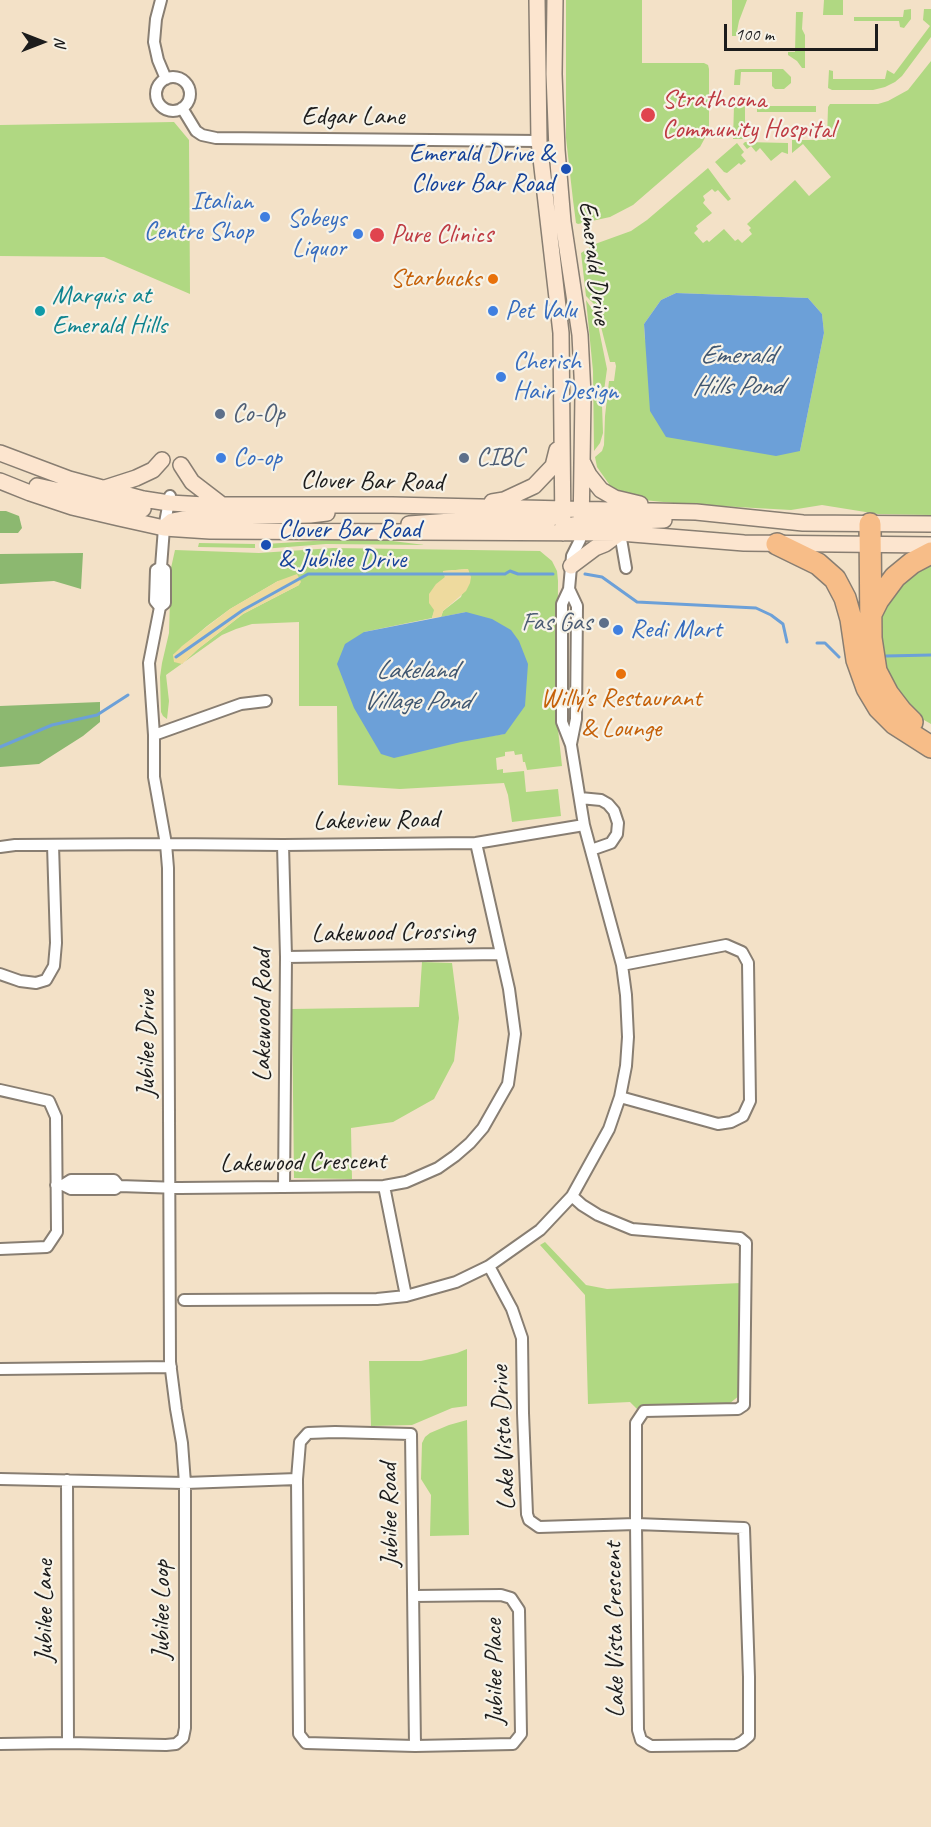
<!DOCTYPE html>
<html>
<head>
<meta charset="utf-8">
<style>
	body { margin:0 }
	#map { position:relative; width:931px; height:1827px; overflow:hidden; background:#f3e1c7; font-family:Caveat,sans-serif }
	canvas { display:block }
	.north { position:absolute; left:12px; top:12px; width:60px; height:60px; -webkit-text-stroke:4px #f7f3e8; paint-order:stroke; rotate:90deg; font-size:16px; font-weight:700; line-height:24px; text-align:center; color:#1c1c1c }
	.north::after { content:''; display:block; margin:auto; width:21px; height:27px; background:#1c1c1c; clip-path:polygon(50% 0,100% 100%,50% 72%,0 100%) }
	.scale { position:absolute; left:724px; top:24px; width:154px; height:27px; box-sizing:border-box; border:3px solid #1c1c1c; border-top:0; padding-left:8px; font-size:18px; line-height:21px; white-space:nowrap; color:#1c1c1c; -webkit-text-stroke:4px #f7f3e8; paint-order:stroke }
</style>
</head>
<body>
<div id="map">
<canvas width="931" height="1827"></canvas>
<div class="north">N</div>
<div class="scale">100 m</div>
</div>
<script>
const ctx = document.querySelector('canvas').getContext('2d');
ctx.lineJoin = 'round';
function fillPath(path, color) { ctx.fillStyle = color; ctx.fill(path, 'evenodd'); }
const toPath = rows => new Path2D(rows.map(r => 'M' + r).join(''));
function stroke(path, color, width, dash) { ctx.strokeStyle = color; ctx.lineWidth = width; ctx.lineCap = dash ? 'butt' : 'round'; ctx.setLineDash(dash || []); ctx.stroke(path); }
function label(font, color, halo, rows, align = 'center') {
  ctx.font = font + ' Caveat,sans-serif'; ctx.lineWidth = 4.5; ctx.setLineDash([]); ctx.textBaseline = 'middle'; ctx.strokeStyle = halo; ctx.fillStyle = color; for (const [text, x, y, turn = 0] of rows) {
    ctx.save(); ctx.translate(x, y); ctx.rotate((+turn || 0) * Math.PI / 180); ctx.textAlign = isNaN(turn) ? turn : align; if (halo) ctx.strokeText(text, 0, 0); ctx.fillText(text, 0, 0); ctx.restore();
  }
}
fillPath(toPath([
	[566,0,642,0,642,63,704,63,708,65,709,69,709,128,706,136,700,147,633,205,610,217,578,224,576,223,573,200,566,138],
	[732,0,747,0,739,21,736,36,732,36],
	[824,0,843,0,843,15,823,15],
	[911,9,911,19,904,28,900,27,899,21,854,21,854,17,903,17,904,10],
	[924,9,931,9,931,37,902,76,895,82,885,87,873,90,832,90,828,88,829,70,833,71,833,79,885,79,887,70,894,74,930,26,923,20],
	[796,12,803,12,802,29,805,35,805,68,802,68,797,61,788,55,788,52,795,52],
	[931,61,931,515,878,514,822,505,791,510,683,504,624,498,607,487,609,484,597,467,595,457,602,451,604,445,605,416,609,381,614,381,616,366,615,362,610,362,597,311,594,304,586,296,581,253,595,244,631,231,647,220,708,168,731,199,728,201,718,190,715,192,712,189,703,196,705,200,703,203,712,213,696,226,698,229,694,233,703,243,707,240,709,242,724,229,735,241,738,239,742,243,752,234,749,230,751,228,747,224,795,180,809,196,831,177,803,144,792,153,792,140,827,140,828,107,830,104,878,104,888,101,908,90],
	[676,293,808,298,822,314,824,333,800,451,645,340,644,324,661,300],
	[740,69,783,69,791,77,791,83,784,89,775,89,772,86,772,72,741,72,740,85,734,85,735,70],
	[734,106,745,106,745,139,733,139],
	[757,106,816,106,816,112,757,112],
	[174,122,189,140,190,294,104,257,0,256,0,125],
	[745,142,788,143,788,154,782,152,771,161,760,148,756,152,751,146,747,149,743,144],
	[737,143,744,152,741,155,746,161,741,165,739,163,727,173,724,172,715,162],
	[586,300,596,315,607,369,602,405,603,433,600,443,594,451,593,371],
	[330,540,384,540,425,545,326,544,262,549,265,544],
	[199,543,255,544,255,548,198,547],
	[333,548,540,551,552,561,557,571,558,581,557,720,562,766,527,770,525,762,523,762,522,754,515,755,514,751,505,752,505,756,496,758,497,770,503,769,503,773,524,771,526,792,558,789,561,816,512,822,508,795,504,783,400,789,338,785,337,706,299,706,299,622,252,624,236,629,222,635,166,675,169,701,167,719,163,716,161,712,160,677,162,663,169,633,171,568,175,550,259,553],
	[468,569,469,575,461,597,443,611,441,617,466,612,504,734,381,753,371,735,364,632,432,618,445,577,443,571],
	[278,581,299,585,243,614,198,649,182,664,173,655,207,626,230,609],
	[931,562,931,724,905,709,881,663,881,619,893,591,906,576],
	[422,962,452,963,459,1018,454,1061,434,1099,393,1122,351,1128,352,1179,294,1178,292,1009,419,1007],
	[545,1242,586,1285,607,1289,741,1283,740,1395,729,1404,644,1406,637,1409,630,1402,588,1404,585,1295,540,1245],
	[467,1349,467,1406,452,1408,412,1425,371,1426,369,1361,421,1361,457,1353],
	[467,1420,469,1535,430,1536,431,1495,421,1479,422,1443,425,1437,430,1433,449,1425]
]), '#b0d882');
fillPath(toPath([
	[0,511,6,511,19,516,22,528,18,533,0,533],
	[83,553,81,589,54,581,0,584,0,554],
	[100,702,100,722,83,736,39,764,0,767,0,706]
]), '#8cb870');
fillPath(toPath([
	[468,569,471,577,470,583,466,591,443,611,441,617,432,618,434,610,429,603,429,594,436,584,445,577,443,571],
	[297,574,301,582,299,585,243,614,198,649,182,664,174,662,173,655,182,646,230,609,278,581]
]), '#eeda9e');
fillPath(toPath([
	[676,293,808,298,822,314,824,333,800,451,776,456,666,437,650,411,644,324,661,300],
	[466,612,492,619,511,630,519,641,528,664,525,706,505,734,461,742,394,758,381,754,354,708,337,664,345,644,364,632]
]), '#6ca0d8');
stroke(toPath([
	[585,574,602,577,637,602,756,608,771,615,783,624,787,642],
	[817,643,825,643,839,657],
	[886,656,931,655],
	[176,657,243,610,308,574,505,574,510,571,518,574,553,574],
	[0,747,52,725,97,715,128,695]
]), '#6ca0d8', 3);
const street = toPath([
	[161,0,156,19,154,42,158,60,166,79],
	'156 94a17 17 0 1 1 34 0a17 17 0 1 1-34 0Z',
	[182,108,196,131,202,135,216,138,539,141],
	[620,533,626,568],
	[161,567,164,528,170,496],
	[569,589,577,606,576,719,571,744],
	[160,607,155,601,156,570,161,567],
	[154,735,241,704,266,701],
	[580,798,601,800,608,804,614,811,618,823,617,834,611,843,591,850],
	[283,845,286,957,284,1187],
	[0,847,15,845,166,844,283,845,476,843,584,825],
	[286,957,501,954],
	[0,974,20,981,36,983,46,980,54,966,56,943,53,845],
	[0,1090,49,1101,56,1117,57,1232,47,1247,0,1249],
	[620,1097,718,1124,731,1122,743,1116,750,1101,748,963,742,952,726,945,622,965],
	[56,1185,63,1185,71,1189,115,1189,119,1186,180,1188,384,1186,406,1182,438,1168,455,1156,470,1143,483,1128,508,1084,515,1034,509,989,476,843],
	[63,1185,71,1180,114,1180,119,1186],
	[384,1186,406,1296],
	[489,1266,512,1309,522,1338,523,1413,527,1514,529,1520,539,1527,636,1524,636,1423,644,1411,738,1409,744,1405,746,1243,740,1238,632,1229,598,1215,582,1205,572,1196],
	[184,1300,377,1299,406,1296,456,1282,489,1266,540,1230,572,1196,609,1129,620,1097,626,1066,628,1037,626,995,622,965,584,825,571,745,562,722,562,604,569,589,572,556,580,540,581,533],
	[0,1369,171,1367],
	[0,1479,185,1483,297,1479],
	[67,1480,68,1743],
	[636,1524,744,1528,749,1677,749,1736,742,1742,736,1745,651,1746,641,1740,638,1730,636,1524],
	[414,1596,501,1595,511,1598,519,1610,521,1734,513,1744,415,1746,306,1743,299,1734,297,1479,300,1442,308,1433,335,1432,411,1434,415,1746],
	[0,1744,68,1743,166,1745,176,1744,183,1738,185,1728,185,1483,182,1443,176,1409,170,1362,168,868,166,844,154,777,154,735,149,663,160,607,165,603,165,570,161,567]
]);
const secondary = toPath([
	[537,0,539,141,561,333,563,533],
	[555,0,554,74,557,150,563,222,580,335,583,395,581,533],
	[0,453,69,479,143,499,169,503,205,505,392,505,696,512,803,523,931,524],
	[583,463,589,475,601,490,615,498,640,504],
	[181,465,192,482,222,505],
	[0,481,30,493,72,507,119,518,164,528,210,531,620,533,744,543,931,545],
	[37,486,143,509],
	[105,488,136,478,153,470,162,460],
	[492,502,504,500,534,486,553,466,557,450],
	[409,524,494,518,550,519],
	[572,525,582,523,664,520],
	[165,527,172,521,193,517,232,517,310,515,327,513],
	[571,566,595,548,605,544,620,533]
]);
const highway = toPath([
	[870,524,871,638,876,671,888,694,901,711,912,722],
	[777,544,818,564,835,579,845,598,851,619,857,660,867,688,879,708,895,724,931,747],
	[871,614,878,600,895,577,912,563,931,553]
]);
stroke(street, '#887e72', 14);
stroke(secondary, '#887e72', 18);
stroke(highway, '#887e72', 24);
stroke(street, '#fff', 10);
stroke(secondary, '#fce5cf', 15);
stroke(highway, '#f7bd88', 21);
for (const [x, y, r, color] of [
	[648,115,8,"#e0444e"],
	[566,169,6,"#1a4fb4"],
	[265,217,6,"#3f7fe0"],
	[358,234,6,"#3f7fe0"],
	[377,235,8,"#e0444e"],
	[493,279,6,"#e8710a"],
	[40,311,6,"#0f9aa8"],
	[493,311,6,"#3f7fe0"],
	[501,377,6,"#3f7fe0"],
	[220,414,6,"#5c6f8a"],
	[221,458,6,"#3f7fe0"],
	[464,458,6,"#5c6f8a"],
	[266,545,6,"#1a4fb4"],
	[604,623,6,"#5c6f8a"],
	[618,630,6,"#3f7fe0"],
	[621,674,6,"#e8710a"]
]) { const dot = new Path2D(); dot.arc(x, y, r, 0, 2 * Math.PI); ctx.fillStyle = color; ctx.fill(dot); stroke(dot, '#f7f3e8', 2); }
label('26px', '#be3a42', '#f7f3e8', [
	["Strathcona",662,100],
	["Community Hospital",662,130],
	["Pure Clinics",391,235]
], 'left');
label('26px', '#1c1c1c', '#f7f3e8', [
	["Edgar Lane",353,117],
	["Emerald Drive",594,263,83],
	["Clover Bar Road",372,482,1],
	["Lakeview Road",376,821,-1],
	["Lakewood Crossing",393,933,-1],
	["Lakewood Road",263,1016,-90],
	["Jubilee Drive",147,1044,-90],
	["Lakewood Crescent",303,1163,-1],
	["Lake Vista Drive",504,1438,-93],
	["Jubilee Road",390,1515,-91],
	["Jubilee Loop",162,1610,-90],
	["Jubilee Lane",45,1611,-90],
	["Lake Vista Crescent",615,1630,-91],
	["Jubilee Place",495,1672,-91]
]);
label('26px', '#164399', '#f7f3e8', [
	["Emerald Drive &",554,154],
	["Clover Bar Road",554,184],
	["Clover Bar Road",278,530,"left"],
	["& Jubilee Drive",278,560,"left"]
], 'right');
label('26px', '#366cbe', '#f7f3e8', [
	["Italian",253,202,"right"],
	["Centre Shop",253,232,"right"],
	["Sobeys",346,219,"right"],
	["Liquor",346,249,"right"],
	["Pet Valu",505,311],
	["Cherish",513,362],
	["Hair Design",513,392],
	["Co-op",233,458],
	["Redi Mart",630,630]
], 'left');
label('26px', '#c56008', '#f7f3e8', [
	["Starbucks",481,279],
	["Willy's Restaurant",621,699,"center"],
	["& Lounge",621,729,"center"]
], 'right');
label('26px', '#0d838f', '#f7f3e8', [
	["Marquis at",52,296],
	["Emerald Hills",52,326]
], 'left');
label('26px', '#4e5e75', '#f7f3e8', [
	["Co-Op",232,414],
	["CIBC",476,458],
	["Fas Gas",592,623,"right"]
], 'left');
label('italic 27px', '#405771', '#f7f3e8', [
	["Emerald",737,356],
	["Hills Pond",737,387],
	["Lakeland",416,671],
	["Village Pond",416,702]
]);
</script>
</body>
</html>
